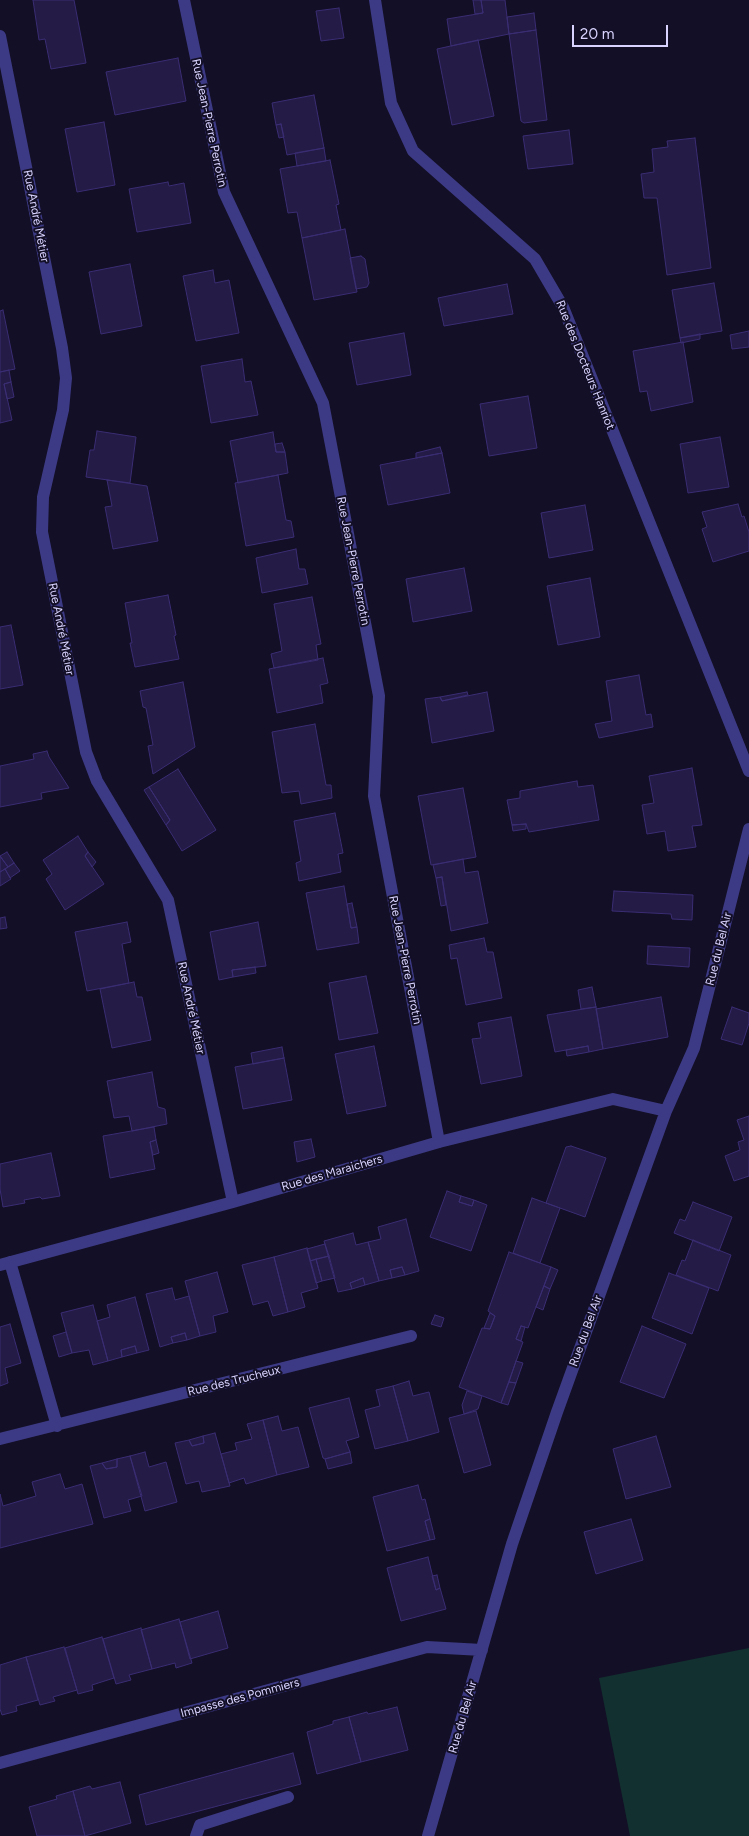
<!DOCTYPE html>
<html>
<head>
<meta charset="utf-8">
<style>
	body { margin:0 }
	#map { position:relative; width:749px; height:1836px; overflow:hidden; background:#130f26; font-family:Figtree,sans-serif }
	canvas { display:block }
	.scale { position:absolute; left:572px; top:25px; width:96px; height:22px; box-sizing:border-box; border:2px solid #d9d4ff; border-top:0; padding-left:6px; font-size:15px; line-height:18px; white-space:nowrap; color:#d9d4ff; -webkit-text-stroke:4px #130f26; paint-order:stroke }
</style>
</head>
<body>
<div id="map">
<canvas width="749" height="1836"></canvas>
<div class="scale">20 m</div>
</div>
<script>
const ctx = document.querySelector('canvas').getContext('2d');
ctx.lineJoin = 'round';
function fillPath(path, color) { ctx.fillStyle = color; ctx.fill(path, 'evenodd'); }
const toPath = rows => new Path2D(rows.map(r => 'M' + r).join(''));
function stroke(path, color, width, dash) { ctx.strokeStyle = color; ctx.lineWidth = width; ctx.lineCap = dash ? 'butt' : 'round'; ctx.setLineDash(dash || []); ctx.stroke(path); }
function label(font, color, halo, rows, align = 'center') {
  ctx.font = font + ' Figtree,sans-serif'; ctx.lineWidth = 4; ctx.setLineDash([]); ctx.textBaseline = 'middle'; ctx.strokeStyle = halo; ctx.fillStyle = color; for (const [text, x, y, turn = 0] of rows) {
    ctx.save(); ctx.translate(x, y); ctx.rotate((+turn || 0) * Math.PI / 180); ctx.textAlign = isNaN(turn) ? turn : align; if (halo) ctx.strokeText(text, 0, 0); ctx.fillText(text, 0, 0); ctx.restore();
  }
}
fillPath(toPath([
	[749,1648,749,1836,630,1836,599,1678]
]), '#12302f');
const building = toPath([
	[33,0,74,0,86,63,51,69,45,39,39,40,33,0],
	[473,0,481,0,483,13,475,14,473,0],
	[481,0,505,0,509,34,451,46,447,19,483,13,481,0],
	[339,8,344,38,321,41,316,11,339,8],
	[534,13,536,30,509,34,507,17,534,13],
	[536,30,547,120,524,123,521,121,509,34,536,30],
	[478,40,494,116,452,125,437,49,478,40],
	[178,58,186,101,115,115,106,72,178,58],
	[314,95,324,148,287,155,281,124,276,125,272,103,314,95],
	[104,122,115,185,77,192,65,129,104,122],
	[281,124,284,137,279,138,276,125,281,124],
	[569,130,573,164,528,169,523,136,569,130],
	[695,138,711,268,667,275,657,198,644,198,641,174,654,172,652,149,668,147,667,141,695,138],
	[324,148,326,161,297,166,295,153,324,148],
	[330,160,339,204,336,205,341,230,302,238,297,212,288,213,280,169,330,160],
	[168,182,169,186,184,183,191,223,137,232,129,189,168,182],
	[345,229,357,292,314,300,302,238,345,229],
	[361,256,365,259,369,283,367,287,356,289,350,258,361,256],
	[130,264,142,326,101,334,89,272,130,264],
	[213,270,215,283,229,280,239,333,196,341,183,276,213,270],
	[714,283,722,331,680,338,672,290,714,283],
	[507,284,513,314,444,326,438,298,507,284],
	[3,310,15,369,0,372,0,311,3,310],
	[749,331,749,347,732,349,730,335,749,331],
	[404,333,411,375,357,385,349,343,404,333],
	[700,334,700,339,681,343,680,338,700,334],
	[683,342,693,402,651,411,647,391,640,392,633,351,683,342],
	[242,359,245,382,251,381,258,415,211,423,201,366,242,359],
	[9,370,11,382,4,384,12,420,0,423,0,372,9,370],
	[11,382,14,397,7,399,4,384,11,382],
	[528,396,537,448,489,456,480,404,528,396],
	[97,431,136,437,130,483,86,477,90,450,94,450,97,431],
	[273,432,276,452,285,452,288,473,238,483,230,441,273,432],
	[720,437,729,487,688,493,680,444,720,437],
	[282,443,285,452,276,452,275,444,282,443],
	[440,447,442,453,416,458,416,453,440,447],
	[442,453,450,493,388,505,380,465,442,453],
	[278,475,286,520,291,521,294,537,246,546,235,483,278,475],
	[107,480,147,486,158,541,113,549,105,507,112,506,107,480],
	[738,504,742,517,744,516,749,532,749,551,713,562,702,529,707,527,702,512,738,504],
	[585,505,593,550,549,558,541,513,585,505],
	[296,549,299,569,305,569,308,584,262,593,256,558,296,549],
	[464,568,472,611,413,622,406,579,464,568],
	[590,578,600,637,558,645,547,586,590,578],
	[168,595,176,635,174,636,179,659,135,667,130,643,132,643,125,603,168,595],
	[312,597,321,644,316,645,318,660,274,668,271,654,282,651,274,604,312,597],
	[11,625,23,685,0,689,0,627,11,625],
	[323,658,328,683,320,685,323,703,277,713,269,669,323,658],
	[639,675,646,715,651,714,653,727,599,738,595,724,612,721,606,681,639,675],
	[183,682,195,747,153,774,148,746,153,745,146,708,143,707,140,691,183,682],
	[467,692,468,695,442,701,440,697,467,692],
	[487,692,494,731,432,743,425,699,440,697,442,701,487,692],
	[315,724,326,785,331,785,332,798,301,804,299,791,282,793,272,732,315,724],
	[47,751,49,757,69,788,41,793,42,799,0,807,0,766,34,759,33,754,47,751],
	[692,768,702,825,692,826,696,847,668,851,665,831,647,834,642,805,654,803,649,776,692,768],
	[178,769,216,830,182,851,166,825,170,820,149,787,178,769],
	[577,781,578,787,593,785,599,820,529,832,526,824,512,825,507,800,520,798,520,791,577,781],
	[149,787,170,820,166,825,144,790,149,787],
	[463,788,476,857,431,865,418,796,463,788],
	[335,813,343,853,338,854,341,872,299,881,296,863,301,861,294,821,335,813],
	[526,824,526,829,513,831,512,825,526,824],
	[78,836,88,852,85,856,104,884,65,910,46,879,52,874,43,860,78,836],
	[7,852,14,863,8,867,0,856,7,852],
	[88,852,96,862,92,867,85,856,88,852],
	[0,856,8,867,0,872,0,856],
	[463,859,465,873,478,871,488,923,451,931,442,877,436,878,433,865,463,859],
	[14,863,20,871,10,878,5,869,14,863],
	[5,869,11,879,0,886,0,872,5,869],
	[442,877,446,905,441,906,436,878,442,877],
	[344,886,351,928,357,927,359,943,317,950,306,893,344,886],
	[614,891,693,895,692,920,672,919,671,914,612,911,614,891],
	[352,903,357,927,351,928,347,904,352,903],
	[5,917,7,928,0,929,0,918,5,917],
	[127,922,131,942,122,944,129,983,87,991,75,932,127,922],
	[258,922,266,966,232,970,233,977,219,980,210,932,258,922],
	[484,938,487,952,493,952,502,998,466,1005,457,958,451,959,449,945,484,938],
	[648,946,690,948,689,967,647,964,648,946],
	[255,967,256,973,233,977,232,970,255,967],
	[366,976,378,1033,339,1040,329,983,366,976],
	[134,982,137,997,142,997,151,1040,112,1048,100,989,134,982],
	[592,987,596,1007,581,1009,578,990,592,987],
	[661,997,668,1037,603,1049,596,1009,661,997],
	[596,1007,603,1049,589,1052,588,1046,555,1052,547,1015,596,1007],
	[732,1007,749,1013,749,1023,742,1045,721,1039,732,1007],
	[511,1017,522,1076,481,1084,472,1039,481,1038,478,1023,511,1017],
	[374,1046,386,1106,347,1114,335,1054,374,1046],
	[588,1046,589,1052,567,1056,566,1050,588,1046],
	[282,1047,284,1058,253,1064,251,1053,282,1047],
	[284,1058,292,1100,243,1109,235,1067,284,1058],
	[152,1072,158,1107,165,1109,167,1124,132,1131,129,1116,114,1118,107,1081,152,1072],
	[749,1116,749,1176,734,1181,725,1156,740,1150,738,1142,744,1140,737,1120,749,1116],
	[154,1127,156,1140,150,1142,155,1169,110,1178,103,1136,154,1127],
	[311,1139,315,1157,297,1162,294,1142,311,1139],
	[156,1140,159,1153,153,1155,150,1142,156,1140],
	[571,1146,606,1158,585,1217,546,1203,566,1147,571,1146],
	[51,1153,60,1196,42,1199,40,1197,24,1200,25,1203,3,1207,0,1189,0,1164,51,1153],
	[447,1191,461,1196,459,1202,472,1206,474,1200,487,1205,471,1251,430,1237,447,1191],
	[461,1196,474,1200,472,1206,459,1202,461,1196],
	[532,1198,560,1208,540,1263,513,1253,532,1198],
	[693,1202,732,1217,719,1251,674,1233,680,1219,685,1221,693,1202],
	[406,1219,419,1271,405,1275,402,1267,390,1270,392,1278,379,1281,368,1242,381,1239,378,1227,406,1219],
	[353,1233,356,1245,368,1242,379,1281,365,1285,363,1278,350,1283,352,1289,338,1292,324,1241,353,1233],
	[693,1240,731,1255,718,1291,676,1275,682,1260,685,1261,693,1240],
	[325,1244,329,1256,310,1261,307,1249,325,1244],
	[307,1248,318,1288,301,1293,305,1307,288,1312,274,1257,307,1248],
	[509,1252,551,1267,528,1328,521,1326,516,1339,523,1342,501,1403,459,1387,482,1328,490,1329,495,1316,488,1311,509,1252],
	[329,1256,335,1278,322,1281,316,1259,329,1256],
	[274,1257,288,1312,273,1316,268,1301,253,1305,242,1265,274,1257],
	[316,1259,322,1281,316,1283,310,1261,316,1259],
	[402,1267,405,1275,392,1278,390,1270,402,1267],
	[551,1267,558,1270,550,1289,544,1286,551,1267],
	[217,1272,228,1312,213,1316,216,1332,200,1336,185,1281,217,1272],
	[669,1273,709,1288,692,1334,652,1318,669,1273],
	[363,1278,365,1285,352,1289,350,1283,363,1278],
	[544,1286,550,1289,543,1310,536,1307,544,1286],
	[172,1288,175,1300,189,1296,200,1336,187,1340,185,1333,171,1337,173,1343,160,1347,146,1294,172,1288],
	[135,1297,149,1350,137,1353,135,1346,121,1350,122,1357,108,1361,97,1321,110,1317,107,1305,135,1297],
	[93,1305,108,1361,93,1365,89,1350,72,1353,61,1313,93,1305],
	[490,1313,495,1316,490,1329,484,1328,490,1313],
	[435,1315,444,1318,441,1327,431,1324,435,1315],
	[10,1324,21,1363,5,1368,8,1383,0,1386,0,1327,10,1324],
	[521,1326,525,1327,521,1341,516,1339,521,1326],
	[642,1326,686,1344,664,1398,620,1382,642,1326],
	[66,1332,72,1353,59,1357,53,1336,66,1332],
	[185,1333,187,1340,173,1343,171,1337,185,1333],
	[135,1346,137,1353,122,1357,121,1350,135,1346],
	[516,1361,523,1363,516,1383,509,1382,516,1361],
	[409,1381,413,1396,429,1392,439,1432,408,1441,393,1386,409,1381],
	[509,1382,516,1383,508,1405,501,1403,509,1382],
	[393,1386,408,1441,375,1449,365,1410,380,1406,376,1390,393,1386],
	[467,1391,482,1396,478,1409,464,1414,462,1405,467,1391],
	[349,1398,359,1437,346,1441,350,1452,325,1459,323,1458,309,1408,349,1398],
	[476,1411,491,1465,464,1473,449,1418,476,1411],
	[278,1416,282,1431,298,1427,309,1467,277,1475,263,1420,278,1416],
	[263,1420,277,1475,246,1484,244,1478,229,1483,221,1454,237,1450,235,1443,252,1439,247,1424,263,1420],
	[215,1433,230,1486,202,1492,199,1481,186,1484,175,1443,189,1440,192,1446,204,1443,203,1436,215,1433],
	[203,1436,204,1443,192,1446,189,1440,203,1436],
	[656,1436,671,1487,626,1499,613,1449,656,1436],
	[145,1452,149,1467,166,1462,177,1502,145,1511,130,1456,145,1452],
	[350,1452,352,1463,328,1469,325,1459,350,1452],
	[130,1456,142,1496,128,1500,131,1511,104,1518,90,1466,102,1463,106,1469,117,1467,117,1459,130,1456],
	[117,1459,117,1467,106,1469,102,1463,117,1459],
	[60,1474,65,1489,82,1484,93,1524,0,1548,0,1494,3,1506,36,1496,32,1482,60,1474],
	[418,1485,422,1500,425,1499,430,1519,425,1521,430,1540,387,1551,373,1497,418,1485],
	[430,1519,435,1539,430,1540,425,1521,430,1519],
	[631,1519,643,1560,596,1574,584,1532,631,1519],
	[428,1557,436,1590,440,1588,446,1609,401,1621,387,1568,428,1557],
	[437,1575,440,1588,436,1590,432,1576,437,1575],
	[218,1611,228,1648,190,1659,180,1622,218,1611],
	[179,1619,192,1663,176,1668,175,1663,152,1669,141,1630,179,1619],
	[141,1628,152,1669,129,1675,131,1680,116,1684,103,1639,141,1628],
	[102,1637,114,1678,92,1685,93,1690,78,1694,65,1648,102,1637],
	[64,1647,77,1690,53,1697,55,1701,40,1705,26,1657,64,1647],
	[26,1657,38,1700,16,1706,17,1711,2,1715,0,1709,0,1665,26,1657],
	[397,1707,408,1750,361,1762,349,1717,367,1712,368,1714,397,1707],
	[349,1717,361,1762,317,1774,307,1732,333,1724,333,1721,349,1717],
	[293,1753,301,1784,146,1825,139,1795,293,1753],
	[120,1782,131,1823,85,1836,73,1791,90,1786,92,1789,120,1782],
	[73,1791,85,1836,37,1836,29,1807,57,1799,56,1796,73,1791]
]);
fillPath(building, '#241b47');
stroke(building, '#3b2d73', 1);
stroke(toPath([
	[184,0,224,192,323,403,379,696,374,796,439,1142],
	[375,0,391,103,413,151,535,259,563,307,749,771],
	[0,36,62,348,66,378,63,410,43,497,42,532,86,752,97,781,168,900,233,1202],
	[10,1262,57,1426],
	[0,1265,233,1202,439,1142,613,1099,666,1111],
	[0,1439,411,1336],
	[0,1763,427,1647,482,1650],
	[196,1836,200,1825,288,1797],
	[428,1836,512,1544,557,1412,666,1111,694,1048,749,829]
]), '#3d3a85', 12);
label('12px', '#d9d4ff', '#130f26', [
	["Rue Jean-Pierre Perrotin",209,123,78],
	["Rue André Métier",36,216,79],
	["Rue des Docteurs Hanriot",585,365,68],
	["Rue Jean-Pierre Perrotin",353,561,79],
	["Rue André Métier",61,629,79],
	["Rue du Bel Air",719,949,-76],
	["Rue Jean-Pierre Perrotin",405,960,79],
	["Rue André Métier",191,1008,78],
	["Rue des Maraichers",332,1173,-16],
	["Rue du Bel Air",586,1331,-70],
	["Rue des Trucheux",234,1381,-14],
	["Impasse des Pommiers",240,1698,-15],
	["Rue du Bel Air",463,1717,-74]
]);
</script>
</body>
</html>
